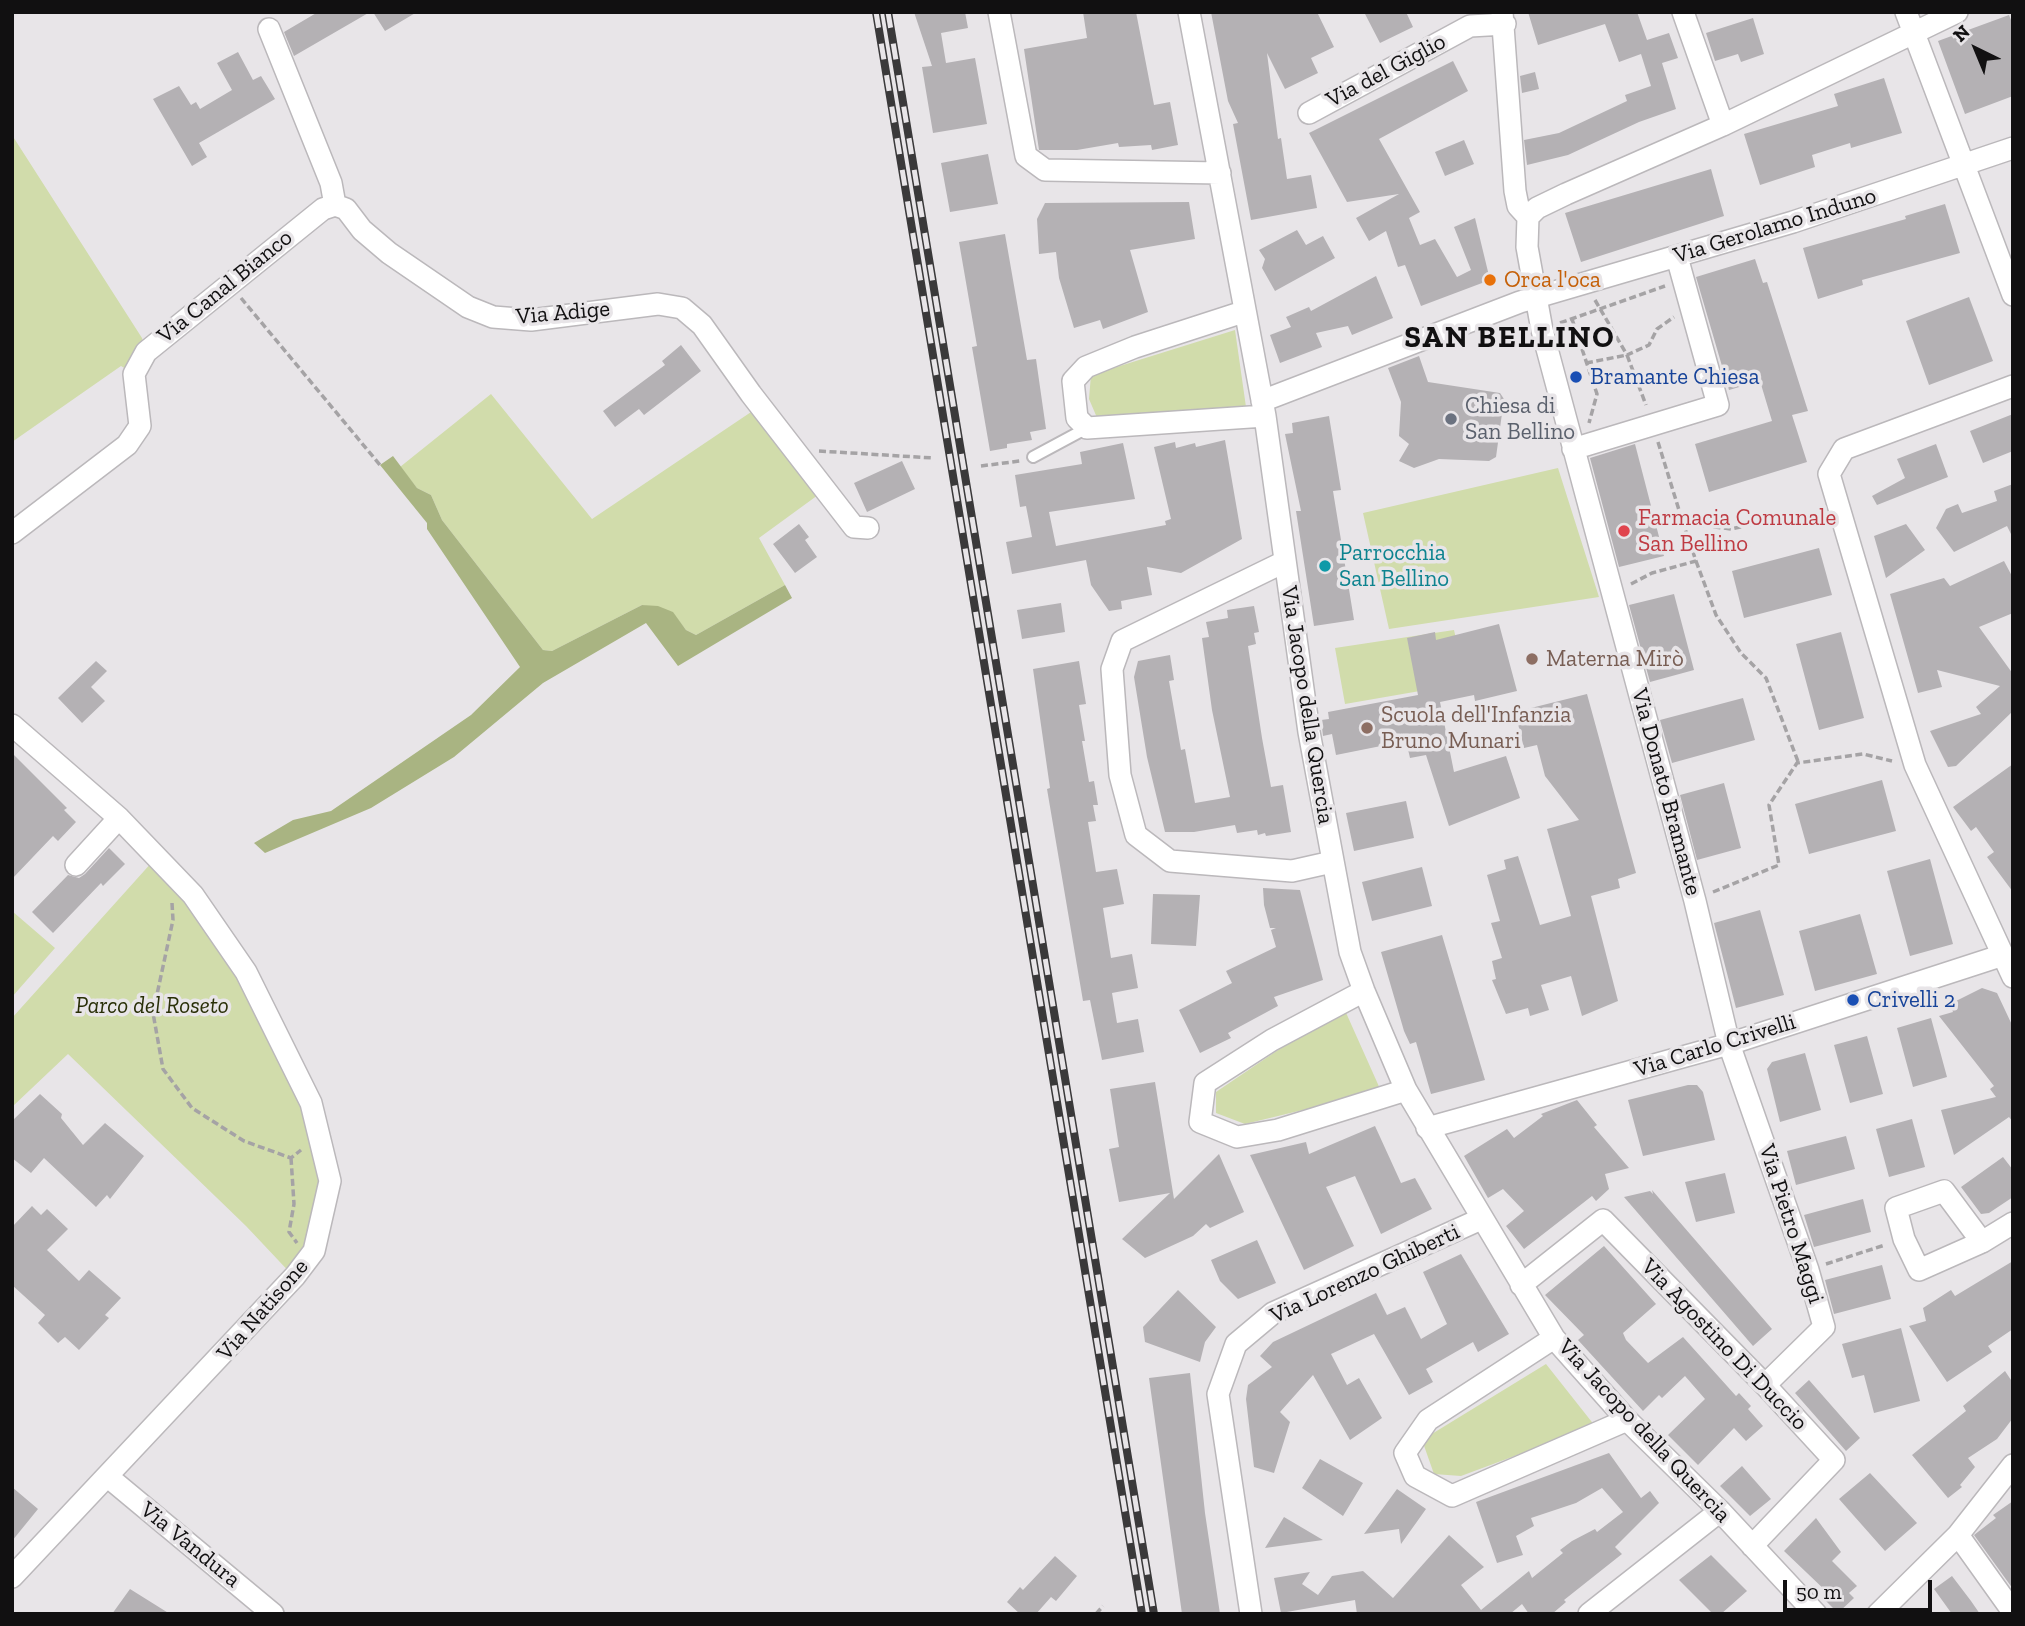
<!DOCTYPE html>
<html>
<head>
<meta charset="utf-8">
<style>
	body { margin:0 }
	#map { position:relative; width:2025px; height:1626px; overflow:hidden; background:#e8e5e8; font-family:"Zilla Slab",serif }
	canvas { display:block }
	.frame { position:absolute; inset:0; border:14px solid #111011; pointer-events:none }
	.north { position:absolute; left:1941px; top:14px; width:70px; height:70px; -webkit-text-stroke:5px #e8e5e8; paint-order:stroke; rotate:317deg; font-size:19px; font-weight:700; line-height:28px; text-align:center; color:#111011 }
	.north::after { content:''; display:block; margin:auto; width:24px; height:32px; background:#111011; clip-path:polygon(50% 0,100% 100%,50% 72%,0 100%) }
	.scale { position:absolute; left:1783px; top:1580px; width:149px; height:32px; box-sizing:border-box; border:4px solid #111011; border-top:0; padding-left:9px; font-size:21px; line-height:24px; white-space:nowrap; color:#111011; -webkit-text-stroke:5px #e8e5e8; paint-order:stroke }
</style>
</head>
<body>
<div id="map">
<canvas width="2025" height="1626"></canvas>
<div class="frame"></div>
<div class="north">N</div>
<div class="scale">50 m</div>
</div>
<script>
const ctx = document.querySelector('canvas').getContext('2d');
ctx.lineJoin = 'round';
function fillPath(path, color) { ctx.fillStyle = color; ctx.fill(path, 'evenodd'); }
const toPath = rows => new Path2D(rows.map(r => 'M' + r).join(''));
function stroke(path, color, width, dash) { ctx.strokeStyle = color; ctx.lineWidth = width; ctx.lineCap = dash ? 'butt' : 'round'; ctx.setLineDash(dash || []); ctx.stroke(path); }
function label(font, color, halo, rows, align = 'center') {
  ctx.font = font + ' "Zilla Slab",serif'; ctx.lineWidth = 7; ctx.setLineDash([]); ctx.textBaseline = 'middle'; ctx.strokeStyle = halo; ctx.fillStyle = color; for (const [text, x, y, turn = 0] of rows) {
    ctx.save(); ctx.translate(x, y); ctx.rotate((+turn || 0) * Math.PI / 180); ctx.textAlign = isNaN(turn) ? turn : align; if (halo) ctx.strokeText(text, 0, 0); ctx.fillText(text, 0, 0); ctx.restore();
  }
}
fillPath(toPath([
	[12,135,142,338,146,352,134,374,121,366,12,442],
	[1235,330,1246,407,1098,420,1089,399,1091,375],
	[491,394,592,519,760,406,818,495,759,538,785,585,696,635,686,630,672,612,642,605,552,651,543,650,442,520,431,495,417,488,400,467],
	[1558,468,1599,597,1389,629,1363,513],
	[1454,630,1466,683,1345,704,1335,648],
	[153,861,170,878,243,975,307,1105,325,1182,295,1278,246,1226,68,1054,12,1107,12,1018],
	[12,911,55,948,12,997],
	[1343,1006,1381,1091,1245,1124,1216,1113,1216,1092],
	[1546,1364,1595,1426,1461,1476,1434,1474,1422,1440]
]), '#d1dcab');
fillPath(toPath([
	[393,456,417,488,431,495,442,520,543,650,552,651,642,605,658,606,673,612,686,630,696,635,785,585,792,598,678,666,646,623,543,683,454,757,371,808,265,853,254,843,293,820,331,811,471,715,520,667,427,529,427,523,380,465]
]), '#a9b482');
fillPath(toPath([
	[318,12,370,12,294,56,284,32],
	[373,12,417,12,385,31],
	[914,12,965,12,968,28,941,33,946,63,975,58,987,124,933,133,922,67,932,66],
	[1083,12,1136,12,1154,105,1170,102,1178,145,1152,150,1151,145,1119,147,1118,143,1077,150,1039,150,1024,49,1087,38],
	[1211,12,1317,12,1334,47,1311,58,1318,73,1285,89,1267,53,1278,139,1281,138,1287,179,1311,175,1317,208,1251,220,1233,124,1238,123,1228,101],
	[1364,12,1406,12,1413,27,1380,43],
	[1528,12,1637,12,1647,40,1669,33,1678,58,1662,63,1676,109,1639,122,1568,155,1527,165,1524,140,1559,133,1627,101,1625,95,1651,86,1641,54,1619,62,1605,24,1538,45],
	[2009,15,2013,25,2013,96,1965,114,1938,41],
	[1753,18,1764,54,1741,62,1738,54,1715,61,1706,33],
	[238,52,253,80,261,76,275,99,199,143,207,157,192,166,153,99,179,86,191,105,196,102,200,109,232,90,217,63],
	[1453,61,1468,91,1379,139,1420,212,1409,218,1420,245,1435,239,1457,277,1471,270,1454,227,1475,218,1490,280,1421,306,1405,265,1398,267,1386,231,1369,241,1356,218,1399,194,1347,202,1309,133],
	[1535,72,1539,89,1522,93,1520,76],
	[1884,78,1902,133,1851,148,1850,143,1812,155,1815,167,1760,185,1744,134,1838,106,1834,94],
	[1464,140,1474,164,1445,176,1435,152],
	[988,154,998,204,950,212,941,163],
	[1711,169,1724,216,1581,262,1565,213],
	[1189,202,1195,239,1130,250,1148,312,1103,329,1100,320,1074,328,1059,278,1056,252,1039,254,1037,219,1045,203],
	[1945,204,1960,253,1862,280,1863,285,1818,299,1803,248,1906,219,1905,216],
	[1297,230,1306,245,1323,236,1335,258,1275,291,1262,268,1265,259,1259,250],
	[1005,234,1027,360,1036,359,1046,429,1030,432,1032,440,1007,444,1007,448,990,451,972,347,977,346,959,242],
	[1755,259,1763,283,1767,282,1808,411,1792,415,1807,462,1709,492,1695,444,1772,421,1760,381,1729,390,1696,277],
	[1376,276,1393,318,1352,335,1348,326,1316,333,1322,347,1280,363,1270,335,1291,327,1286,317,1309,307,1311,311],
	[1969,297,1993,361,1929,385,1906,321],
	[681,345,701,371,644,415,639,409,615,427,603,411,665,365,662,361],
	[1419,356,1428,382,1500,393,1504,399,1496,457,1489,461,1439,459,1414,468,1399,461,1409,444,1399,436,1401,402,1388,368],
	[2013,414,2013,451,1983,463,1970,431],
	[1329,416,1341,490,1333,491,1354,620,1314,626,1296,511,1301,511,1285,434,1293,433,1292,423],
	[1225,440,1242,539,1181,573,1147,567,1152,595,1121,601,1122,609,1109,611,1091,585,1086,560,1012,574,1006,542,1032,537,1026,506,1020,507,1015,475,1082,464,1080,452,1123,443,1135,499,1049,512,1056,546,1166,525,1165,521,1171,519,1154,447,1175,442,1176,448,1195,443,1196,447],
	[1635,444,1664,556,1619,567,1590,458],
	[1936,444,1948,477,1877,505,1872,496,1905,478,1897,459],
	[902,461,915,489,867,512,854,483],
	[2013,484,2013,538,2007,526,1954,552,1936,528,1946,509,1958,504,1962,513,1997,501,1994,491],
	[799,524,809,537,805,540,817,557,795,573,773,544],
	[1906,524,1925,550,1886,578,1874,536],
	[1819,548,1832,595,1744,618,1732,571],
	[2004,561,2013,578,2013,613,1979,627,2013,674,2013,711,1956,766,1948,767,1930,731,1981,714,1976,707,2000,686,1937,670,1942,687,1918,693,1890,594,1944,578,1950,586],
	[1674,594,1694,670,1650,682,1629,605],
	[1061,603,1065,632,1022,639,1017,610],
	[1254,606,1259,632,1254,633,1256,644,1248,646,1262,738,1271,787,1283,785,1291,832,1266,836,1265,833,1258,835,1257,830,1237,833,1235,825,1194,832,1165,832,1147,757,1134,677,1138,661,1170,655,1174,680,1169,681,1181,750,1185,749,1195,803,1230,797,1212,710,1202,638,1209,637,1206,622,1228,618,1227,610],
	[1499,624,1517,691,1475,701,1474,695,1440,702,1454,772,1506,756,1520,798,1449,826,1426,755,1410,758,1406,741,1336,755,1332,734,1323,736,1322,727,1321,720,1329,719,1328,712,1418,695,1407,638,1435,632,1436,640],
	[1841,632,1864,718,1819,730,1796,644],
	[96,661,107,671,91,687,105,701,82,723,58,698],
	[1079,661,1086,704,1079,705,1085,741,1082,741,1089,782,1094,781,1098,805,1093,805,1096,821,1088,822,1096,872,1117,869,1124,904,1103,908,1111,958,1132,954,1138,988,1112,993,1117,1023,1138,1019,1144,1052,1102,1060,1090,1000,1083,1001,1047,789,1050,788,1033,669],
	[1587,694,1636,873,1618,879,1620,888,1591,896,1618,1001,1582,1016,1571,976,1541,985,1549,1010,1530,1016,1528,1008,1506,1014,1492,980,1496,979,1492,961,1502,958,1491,923,1500,921,1487,875,1506,869,1504,860,1518,856,1540,925,1571,916,1547,829,1579,820,1545,776,1537,745,1524,748,1515,712],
	[1743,698,1755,740,1672,763,1660,720],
	[12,753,67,808,64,810,76,822,58,841,53,836,12,879],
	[2013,764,2013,892,1987,857,1994,852,1976,827,1971,831,1953,807],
	[1882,780,1896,831,1809,854,1795,804],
	[1724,783,1741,848,1697,860,1680,795],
	[1406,801,1414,838,1354,851,1346,813],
	[109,848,125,864,103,886,101,883,53,933,32,912,68,875,79,878,85,874],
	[1930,859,1953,944,1910,956,1887,871],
	[1422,867,1432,906,1372,921,1362,882],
	[1263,888,1300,890,1323,980,1274,997,1278,1006,1228,1033,1231,1038,1200,1053,1179,1010,1232,983,1226,971,1276,947,1271,930,1276,928,1270,928,1264,905],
	[1153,894,1200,895,1196,946,1151,944],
	[1760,910,1784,995,1736,1008,1714,923],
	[1860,914,1877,974,1815,991,1799,931],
	[1442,935,1485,1080,1431,1094,1416,1042,1410,1044,1404,1031,1381,952],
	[1982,988,1997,993,2013,1027,2013,1122,2009,1117,1954,1155,1941,1110,1996,1097,1990,1089,1994,1086,1939,1016,1953,1012,1950,1004],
	[1931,1018,1947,1077,1913,1087,1897,1028],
	[1867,1036,1883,1094,1850,1103,1834,1045],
	[1805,1053,1821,1110,1780,1122,1767,1069,1772,1062],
	[1155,1082,1174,1199,1219,1154,1244,1212,1210,1228,1206,1224,1193,1236,1145,1258,1122,1239,1170,1193,1119,1202,1109,1149,1119,1147,1110,1089],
	[1688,1085,1697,1085,1703,1092,1715,1140,1643,1156,1628,1100],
	[40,1094,62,1114,61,1118,83,1145,105,1123,144,1156,110,1199,107,1195,96,1207,44,1158,31,1173,12,1158,12,1121],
	[1577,1100,1597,1125,1594,1127,1629,1168,1605,1174,1609,1189,1596,1201,1592,1196,1524,1249,1506,1226,1524,1211,1503,1189,1488,1198,1464,1156,1507,1129,1514,1138,1543,1116,1541,1114],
	[1912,1119,1925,1167,1889,1177,1876,1129],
	[1375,1126,1401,1183,1415,1178,1432,1209,1381,1234,1355,1176,1326,1187,1354,1246,1304,1270,1250,1155,1306,1142,1309,1154],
	[1846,1136,1855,1169,1796,1185,1787,1151],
	[2003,1157,2013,1170,2013,1197,1989,1213,1981,1214,1961,1187],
	[1725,1173,1735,1213,1696,1222,1685,1182],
	[1652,1190,1772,1329,1753,1346,1624,1197,1650,1191,1653,1194],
	[1863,1199,1871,1232,1814,1247,1804,1215],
	[32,1206,41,1215,47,1209,68,1229,47,1250,79,1281,89,1270,121,1298,105,1315,109,1318,79,1350,65,1337,58,1343,38,1323,45,1315,12,1285,12,1227],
	[1257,1240,1276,1283,1238,1299,1220,1281,1211,1260],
	[1604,1246,1656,1304,1623,1333,1626,1340,1648,1363,1683,1337,1736,1396,1739,1393,1751,1406,1748,1409,1763,1426,1746,1441,1734,1428,1698,1465,1668,1435,1705,1399,1685,1376,1662,1398,1659,1395,1643,1411,1578,1340,1584,1335,1545,1295],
	[1461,1254,1509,1334,1478,1352,1473,1342,1426,1369,1433,1382,1409,1395,1374,1334,1331,1354,1347,1385,1359,1378,1382,1418,1350,1440,1313,1375,1280,1412,1290,1422,1274,1473,1254,1467,1246,1399,1248,1385,1272,1367,1260,1356,1273,1342,1376,1293,1387,1315,1405,1307,1421,1339,1447,1324,1423,1272],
	[2013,1261,2013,1329,1988,1346,1992,1352,1947,1382,1909,1326,1926,1321,1923,1308,1951,1290,1955,1296],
	[1882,1265,1891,1299,1834,1314,1825,1280],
	[1178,1290,1216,1327,1205,1342,1200,1362,1145,1342,1143,1327],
	[1901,1328,1920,1401,1874,1413,1864,1375,1852,1378,1842,1344],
	[2005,1371,2013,1383,2013,1418,1997,1439,1968,1458,1975,1467,1960,1485,1962,1487,1948,1498,1912,1455,1966,1411,1963,1406],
	[1190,1373,1205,1513,1220,1614,1182,1614,1149,1378],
	[1809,1380,1860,1438,1846,1451,1795,1393],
	[1609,1453,1641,1498,1650,1491,1659,1503,1615,1547,1622,1554,1564,1600,1566,1602,1552,1614,1529,1614,1522,1604,1510,1614,1357,1614,1355,1600,1281,1613,1274,1578,1310,1572,1302,1584,1318,1595,1332,1576,1363,1571,1393,1598,1449,1535,1484,1567,1461,1585,1481,1610,1529,1571,1532,1578,1563,1553,1560,1550,1572,1541,1595,1529,1597,1532,1623,1512,1602,1488,1576,1503,1531,1518,1534,1526,1516,1536,1523,1555,1497,1563,1476,1502],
	[1320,1459,1363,1483,1343,1516,1302,1488],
	[1742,1466,1771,1499,1750,1516,1720,1486],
	[1870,1473,1917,1523,1885,1551,1839,1499],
	[12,1487,38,1509,12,1541],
	[1397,1489,1426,1509,1401,1544,1399,1529,1364,1534],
	[2013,1501,2013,1589,1974,1535,1996,1518,1993,1515],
	[1284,1517,1323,1540,1265,1548],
	[1816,1518,1841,1552,1832,1561,1857,1586,1849,1593,1854,1598,1838,1613,1824,1599,1829,1594,1784,1551],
	[1711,1555,1747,1591,1721,1614,1713,1614,1679,1580],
	[1055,1556,1077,1576,1056,1601,1051,1597,1036,1614,1020,1614,1007,1602,1020,1587,1023,1590],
	[1952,1576,1971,1601,1980,1614,1952,1614,1934,1589],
	[130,1589,170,1614,112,1614]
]), '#b4b1b4');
const lane = toPath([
	[1033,457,1087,428]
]);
const street = toPath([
	[999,12,1026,156,1045,170,1220,173],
	[1189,12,1265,416,1309,732,1350,952,1364,991,1406,1090,1554,1338,1627,1420,1720,1511,1816,1614],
	[1502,12,1515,191,1518,206,1528,217],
	[1683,12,1723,125],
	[1906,12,2013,295],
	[269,29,331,183,335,205],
	[1309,113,1470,26,1505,24],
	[335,205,346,209,362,230,389,253,468,307,493,317,531,320,658,304,682,308,702,325,751,394,854,527,868,528],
	[1243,312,1135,347,1086,367,1073,381,1077,418,1087,428,1265,416],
	[2013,386,1844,449,1829,474,1915,765,2013,977],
	[1262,401,1520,302,1793,222,2013,148],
	[1573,449,1718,405,1677,257],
	[12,533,127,445,140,426,134,374,146,352,323,209,335,205],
	[1284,562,1122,641,1112,669,1120,775,1136,835,1170,861,1292,871,1332,862],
	[12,725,119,818,193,895,246,972,311,1103,330,1181,314,1251,295,1276,12,1577],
	[76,865,119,818],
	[1364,991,1272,1040,1205,1083,1200,1122,1237,1137,1278,1130,1406,1090],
	[1427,1128,1729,1044,2000,956],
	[1982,1242,1944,1191,1896,1208,1904,1239,1919,1270,1982,1242,2013,1223],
	[1521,1285,1603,1220,1765,1385,1834,1460,1752,1546],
	[1554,1338,1428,1420,1405,1453,1415,1476,1452,1496,1627,1420],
	[1765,1385,1824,1327,1808,1270,1729,1044,1695,901,1542,330,1527,247,1528,217,1537,208,1566,194,1723,125,1957,12],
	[107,1476,273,1614],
	[1958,1535,2013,1612],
	[1251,1614,1218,1394,1236,1344,1273,1313,1481,1219],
	[1589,1614,1720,1511],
	[1878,1614,1958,1535,2013,1465]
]);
stroke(lane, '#bbb8bb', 14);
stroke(street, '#bbb8bb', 24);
stroke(toPath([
	[241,298,380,465],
	[1595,300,1627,355,1649,345,1657,329,1674,317],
	[1572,319,1597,394,1589,423],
	[1560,323,1665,286],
	[1586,363,1627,355,1646,405],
	[1658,442,1683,523,1731,529,1793,515,1823,517],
	[819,451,933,458],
	[981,466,1020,461],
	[1696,561,1716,615,1741,653,1766,678,1799,764],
	[1631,584,1652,573,1696,561,1683,523],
	[1713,892,1779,865,1769,805,1797,763,1863,754,1892,761],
	[172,903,173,920,153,1013,163,1069,192,1108,244,1141,291,1158,301,1150],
	[291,1158,294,1204,289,1232,297,1243],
	[1826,1264,1885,1245],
	[1096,1614,1103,1606]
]), '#a5a3a5', 3.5, [7, 3.5]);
stroke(lane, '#fff', 10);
stroke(street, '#fff', 21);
const rail = toPath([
	[876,12,1142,1614],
	[888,12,1154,1614]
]);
stroke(rail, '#3a393a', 8);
stroke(rail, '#e8e5e8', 5, [16]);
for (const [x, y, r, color] of [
	[1490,280,7,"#e8710a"],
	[1576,377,7,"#1a4fb4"],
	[1451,419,7,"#6b7280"],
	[1624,531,7,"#e0444e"],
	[1325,566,7,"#0f9aa8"],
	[1532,659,7,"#8d6e63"],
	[1367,728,7,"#8d6e63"],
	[1853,1000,7,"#1a4fb4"]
]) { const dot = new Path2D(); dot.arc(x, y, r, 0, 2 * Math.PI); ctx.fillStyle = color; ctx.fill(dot); stroke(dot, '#e8e5e8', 2.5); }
label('23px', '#111011', '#e8e5e8', [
	["Via del Giglio",1386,71,-28],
	["Via Gerolamo Induno",1775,226,-17],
	["Via Canal Bianco",225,287,-39],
	["Via Adige",563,313,-5],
	["Via Jacopo della Quercia",1307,705,81],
	["Via Donato Bramante",1666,792,75],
	["Via Carlo Crivelli",1715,1046,-17],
	["Via Pietro Maggi",1791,1224,72],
	["Via Lorenzo Ghiberti",1365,1274,-25],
	["Via Natisone",263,1310,-49],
	["Via Agostino Di Duccio",1724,1345,46],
	["Via Jacopo della Quercia",1644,1431,47],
	["Via Vandura",190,1545,39]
]);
label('23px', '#c56008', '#e8e5e8', [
	["Orca l'oca",1504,280]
], 'left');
label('23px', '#164399', '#e8e5e8', [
	["Bramante Chiesa",1590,377],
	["Crivelli 2",1867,1000]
], 'left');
label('23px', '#5b616d', '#e8e5e8', [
	["Chiesa di",1465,406],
	["San Bellino",1465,432]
], 'left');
label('23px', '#be3a42', '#e8e5e8', [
	["Farmacia Comunale",1638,518],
	["San Bellino",1638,544]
], 'left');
label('23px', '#0d838f', '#e8e5e8', [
	["Parrocchia",1339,553],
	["San Bellino",1339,579]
], 'left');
label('23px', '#785e54', '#e8e5e8', [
	["Materna Mirò",1546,659],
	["Scuola dell'Infanzia",1381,715],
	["Bruno Munari",1381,741]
], 'left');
label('italic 23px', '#292f07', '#e8e5e8', [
	["Parco del Roseto",152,1006]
]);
ctx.letterSpacing = '2px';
label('bold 30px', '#111011', '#e8e5e8', [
	["SAN BELLINO",1510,338]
]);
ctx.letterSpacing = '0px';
</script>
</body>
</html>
